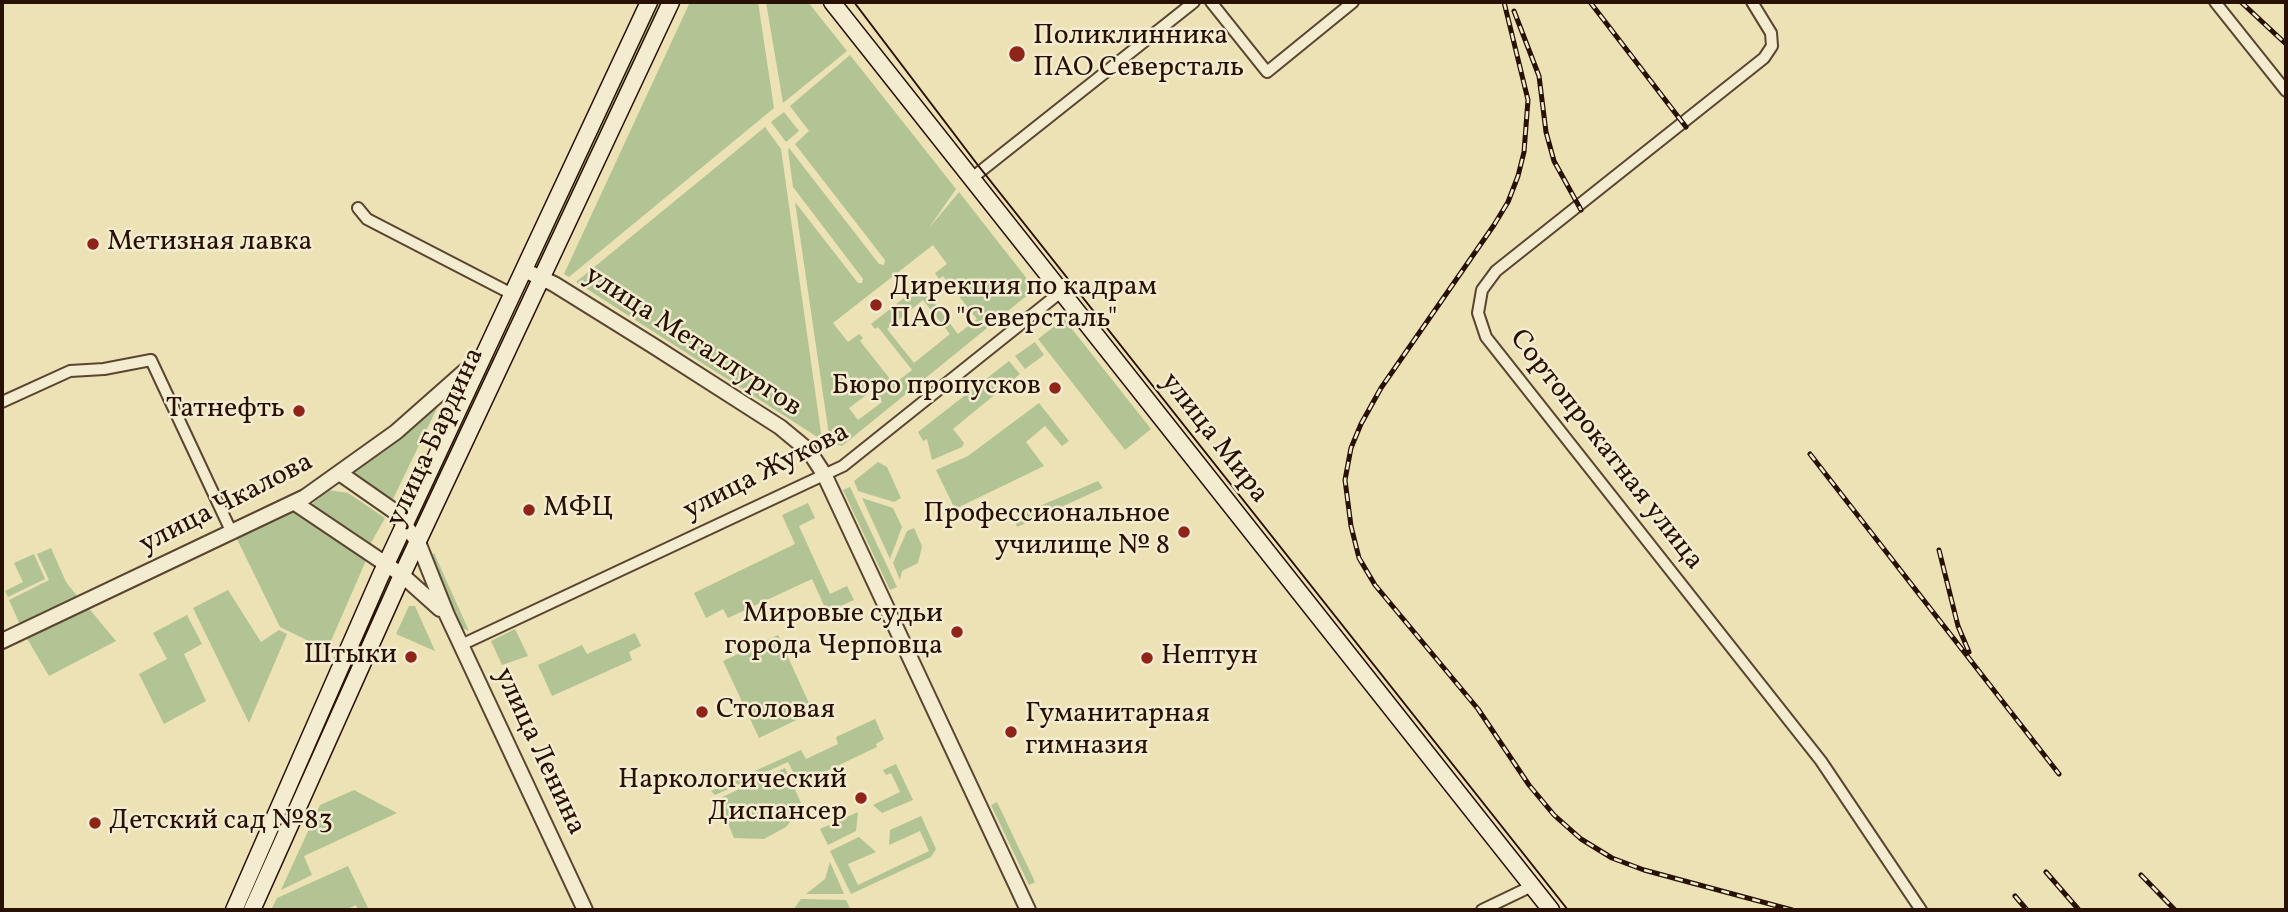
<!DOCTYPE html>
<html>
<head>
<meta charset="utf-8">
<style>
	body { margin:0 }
	#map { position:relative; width:2288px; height:912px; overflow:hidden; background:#ede1b6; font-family:Vollkorn,serif }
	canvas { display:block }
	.frame { position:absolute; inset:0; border:4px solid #281103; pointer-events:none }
</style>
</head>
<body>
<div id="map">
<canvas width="2288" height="912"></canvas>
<div class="frame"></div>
</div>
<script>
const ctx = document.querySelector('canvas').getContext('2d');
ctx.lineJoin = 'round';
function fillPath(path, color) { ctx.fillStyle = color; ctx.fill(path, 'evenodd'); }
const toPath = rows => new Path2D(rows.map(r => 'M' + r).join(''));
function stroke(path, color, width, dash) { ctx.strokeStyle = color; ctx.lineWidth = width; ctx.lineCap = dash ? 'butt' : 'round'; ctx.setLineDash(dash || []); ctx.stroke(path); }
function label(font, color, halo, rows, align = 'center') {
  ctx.font = font + ' Vollkorn,serif'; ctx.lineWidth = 5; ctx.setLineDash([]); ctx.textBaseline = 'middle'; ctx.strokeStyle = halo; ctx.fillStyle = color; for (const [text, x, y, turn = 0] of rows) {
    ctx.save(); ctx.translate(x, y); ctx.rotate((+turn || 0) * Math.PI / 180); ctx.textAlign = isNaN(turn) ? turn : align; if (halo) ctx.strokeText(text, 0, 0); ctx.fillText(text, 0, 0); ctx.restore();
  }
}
fillPath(toPath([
	[655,2,664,2,541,269,535,266],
	[690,2,758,2,774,108,569,277,564,274],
	[766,2,808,2,847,51,783,103],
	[850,55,956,189,929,228,959,192,1035,289,842,446,830,442,795,202,858,283,862,283,863,279,793,187,788,150,789,148,879,264,884,265,885,260,795,144,809,131,790,106],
	[933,245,947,264,935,273,939,279,943,276,977,319,958,334,925,291,927,288,923,283,871,324,875,329,878,327,912,370,894,384,860,341,863,338,859,334,848,342,833,323],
	[923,300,950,334,914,363,887,329],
	[873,390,882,402,858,420,849,408],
	[784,112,799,131,786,142,771,122],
	[765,127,781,149,822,440,576,282],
	[1064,319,1151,429,1125,450,1038,339],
	[1035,342,1044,355,1025,369,1015,356],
	[492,356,499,359,421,524,414,519],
	[1009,361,1020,374,953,429,964,443,962,447,932,460,927,439,923,441,918,432],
	[440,402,390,505,357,483,354,473],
	[1039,403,1069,441,1062,446,1045,426,1026,442,1044,466,955,509,936,470,968,456],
	[878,462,887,467,901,498,894,502,858,491,854,481],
	[1098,481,1103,488,1017,527,1014,517],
	[850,487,897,587,890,590,843,490],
	[328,490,348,493,385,518,371,543,312,504],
	[862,498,893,508,902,527,890,559],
	[808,503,815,518,799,526,830,594,847,586,854,600,827,612,812,579,728,618,723,609,706,618,694,593,795,544,782,515],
	[294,506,368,556,327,650,280,627,235,535],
	[914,528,922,546,918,563,902,571,900,580,893,563,907,531],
	[51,548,66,582,81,601,22,629,9,600,49,580,37,554],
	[434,553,469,631,462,628,431,557],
	[34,554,45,579,8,597,5,591,23,582,14,563],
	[228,590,261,642,279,630,287,634,249,723,193,608],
	[86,605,116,641,49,676,25,635],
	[409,606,415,606,435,651,396,634],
	[187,615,202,644,184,654,206,701,164,724,139,674,167,659,153,633],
	[515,629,528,656,502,665,491,641],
	[635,633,641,646,629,652,632,660,552,696,538,665,582,645,587,654],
	[778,635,813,712,759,738,723,661],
	[875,719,884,739,876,744,877,747,799,784,788,762,715,795,711,791,801,750,806,759,838,744,836,737],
	[896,764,913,800,882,813,873,805,900,792,891,773,886,775,883,770],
	[785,768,803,807,786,827,764,839,734,838,718,799],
	[354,790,397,813,304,856,312,875,281,890,320,805],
	[997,802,1035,882,1029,885,991,805],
	[858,812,856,831,828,845,820,829],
	[921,816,936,849,931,857,851,894,830,851,859,837,876,852,848,864,858,885,929,851,920,831,889,845,890,830],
	[830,862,844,894,806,894,825,879],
	[348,866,369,910,358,910,356,905,345,910,271,910,277,898],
	[801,899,846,900,851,910,793,910]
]), '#b2c493');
const minor = toPath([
	[1211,2,1267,72,1353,2],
	[1752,2,1771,33,1772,46,1764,58,1496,271,1482,290,1478,313,1486,337,1821,761,1921,910],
	[2215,2,2286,91],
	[972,178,1194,2],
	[358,208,367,219,512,294],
	[2,402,70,371,104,369,151,360,232,533],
	[461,645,843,466,1062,291],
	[1482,910,1532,886]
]);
const tertiary = toPath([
	[524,270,554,284,652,345,780,427,809,451,824,474,1028,910],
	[341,474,394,511,418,542,447,615,585,910],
	[295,503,402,575,440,609],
	[2,641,305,497,396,432,482,356]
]);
const secondary = toPath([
	[832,2,1551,910],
	[234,910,380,577,649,2],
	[252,910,402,575,671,2]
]);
stroke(minor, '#594530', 14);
stroke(tertiary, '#594530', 18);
stroke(secondary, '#281103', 19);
stroke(minor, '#f3ecd0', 10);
stroke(tertiary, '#f3ecd0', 14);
stroke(secondary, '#f3ecd0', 16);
stroke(toPath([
	[854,2,977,164,1568,910]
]), '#281103', 2);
const rail = toPath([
	[1504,2,1528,100,1524,152,1518,176,1508,202,1494,225,1381,388,1361,424,1351,448,1345,480,1351,526,1359,558,1375,585,1478,709,1529,785,1554,815,1581,839,1612,858,1644,870,1792,910],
	[1590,2,1686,127],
	[2241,2,2286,44],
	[1514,11,1539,76,1546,132,1554,161,1581,210],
	[1810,454,2059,774],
	[1939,550,1958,626,1969,652],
	[2046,872,2079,910],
	[2141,875,2175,910],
	[2015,896,2027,910]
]);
stroke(rail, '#281103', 5);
stroke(rail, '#f3ecd0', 2.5, [8]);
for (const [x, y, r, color] of [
	[1017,54,9,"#8f2418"],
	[93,244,7,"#8f2418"],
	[876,305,7,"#8f2418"],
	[1055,388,7,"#8f2418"],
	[299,411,7,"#8f2418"],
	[529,510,7,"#8f2418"],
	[1184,532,7,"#8f2418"],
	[957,632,7,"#8f2418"],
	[411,657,7,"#8f2418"],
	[1147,658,7,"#8f2418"],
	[702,712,7,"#8f2418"],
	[1011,732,7,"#8f2418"],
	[861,798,7,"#8f2418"],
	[95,823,7,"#8f2418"]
]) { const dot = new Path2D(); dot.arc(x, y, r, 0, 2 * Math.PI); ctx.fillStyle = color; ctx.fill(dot); stroke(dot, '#f3ecd0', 2.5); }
label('28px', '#281103', '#f3ecd0', [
	["Поликлинника",1033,38],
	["ПАО Северсталь",1033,70],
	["Метизная лавка",107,244],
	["Дирекция по кадрам",890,289],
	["ПАО \"Северсталь\"",890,321],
	["Бюро пропусков",1041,388,"right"],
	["Татнефть",285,411,"right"],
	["МФЦ",543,510],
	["Профессиональное",1170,516,"right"],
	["училище № 8",1170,548,"right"],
	["Мировые судьи",943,616,"right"],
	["города Черповца",943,648,"right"],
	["Штыки",397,657,"right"],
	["Нептун",1161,658],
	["Столовая",716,712],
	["Гуманитарная",1025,716],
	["гимназия",1025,748],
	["Наркологический",847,782,"right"],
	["Диспансер",847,814,"right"],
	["Детский сад №83",109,823]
], 'left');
label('28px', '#281103', '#f3ecd0', [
	["улица Металлургов",692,343,33],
	["улица Бардина",437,438,-65],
	["улица Мира",1213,439,52],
	["Сортопрокатная улица",1605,451,52],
	["улица Жукова",767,473,-27],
	["улица Чкалова",227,505,-27],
	["улица Ленина",538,752,65]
]);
</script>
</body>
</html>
